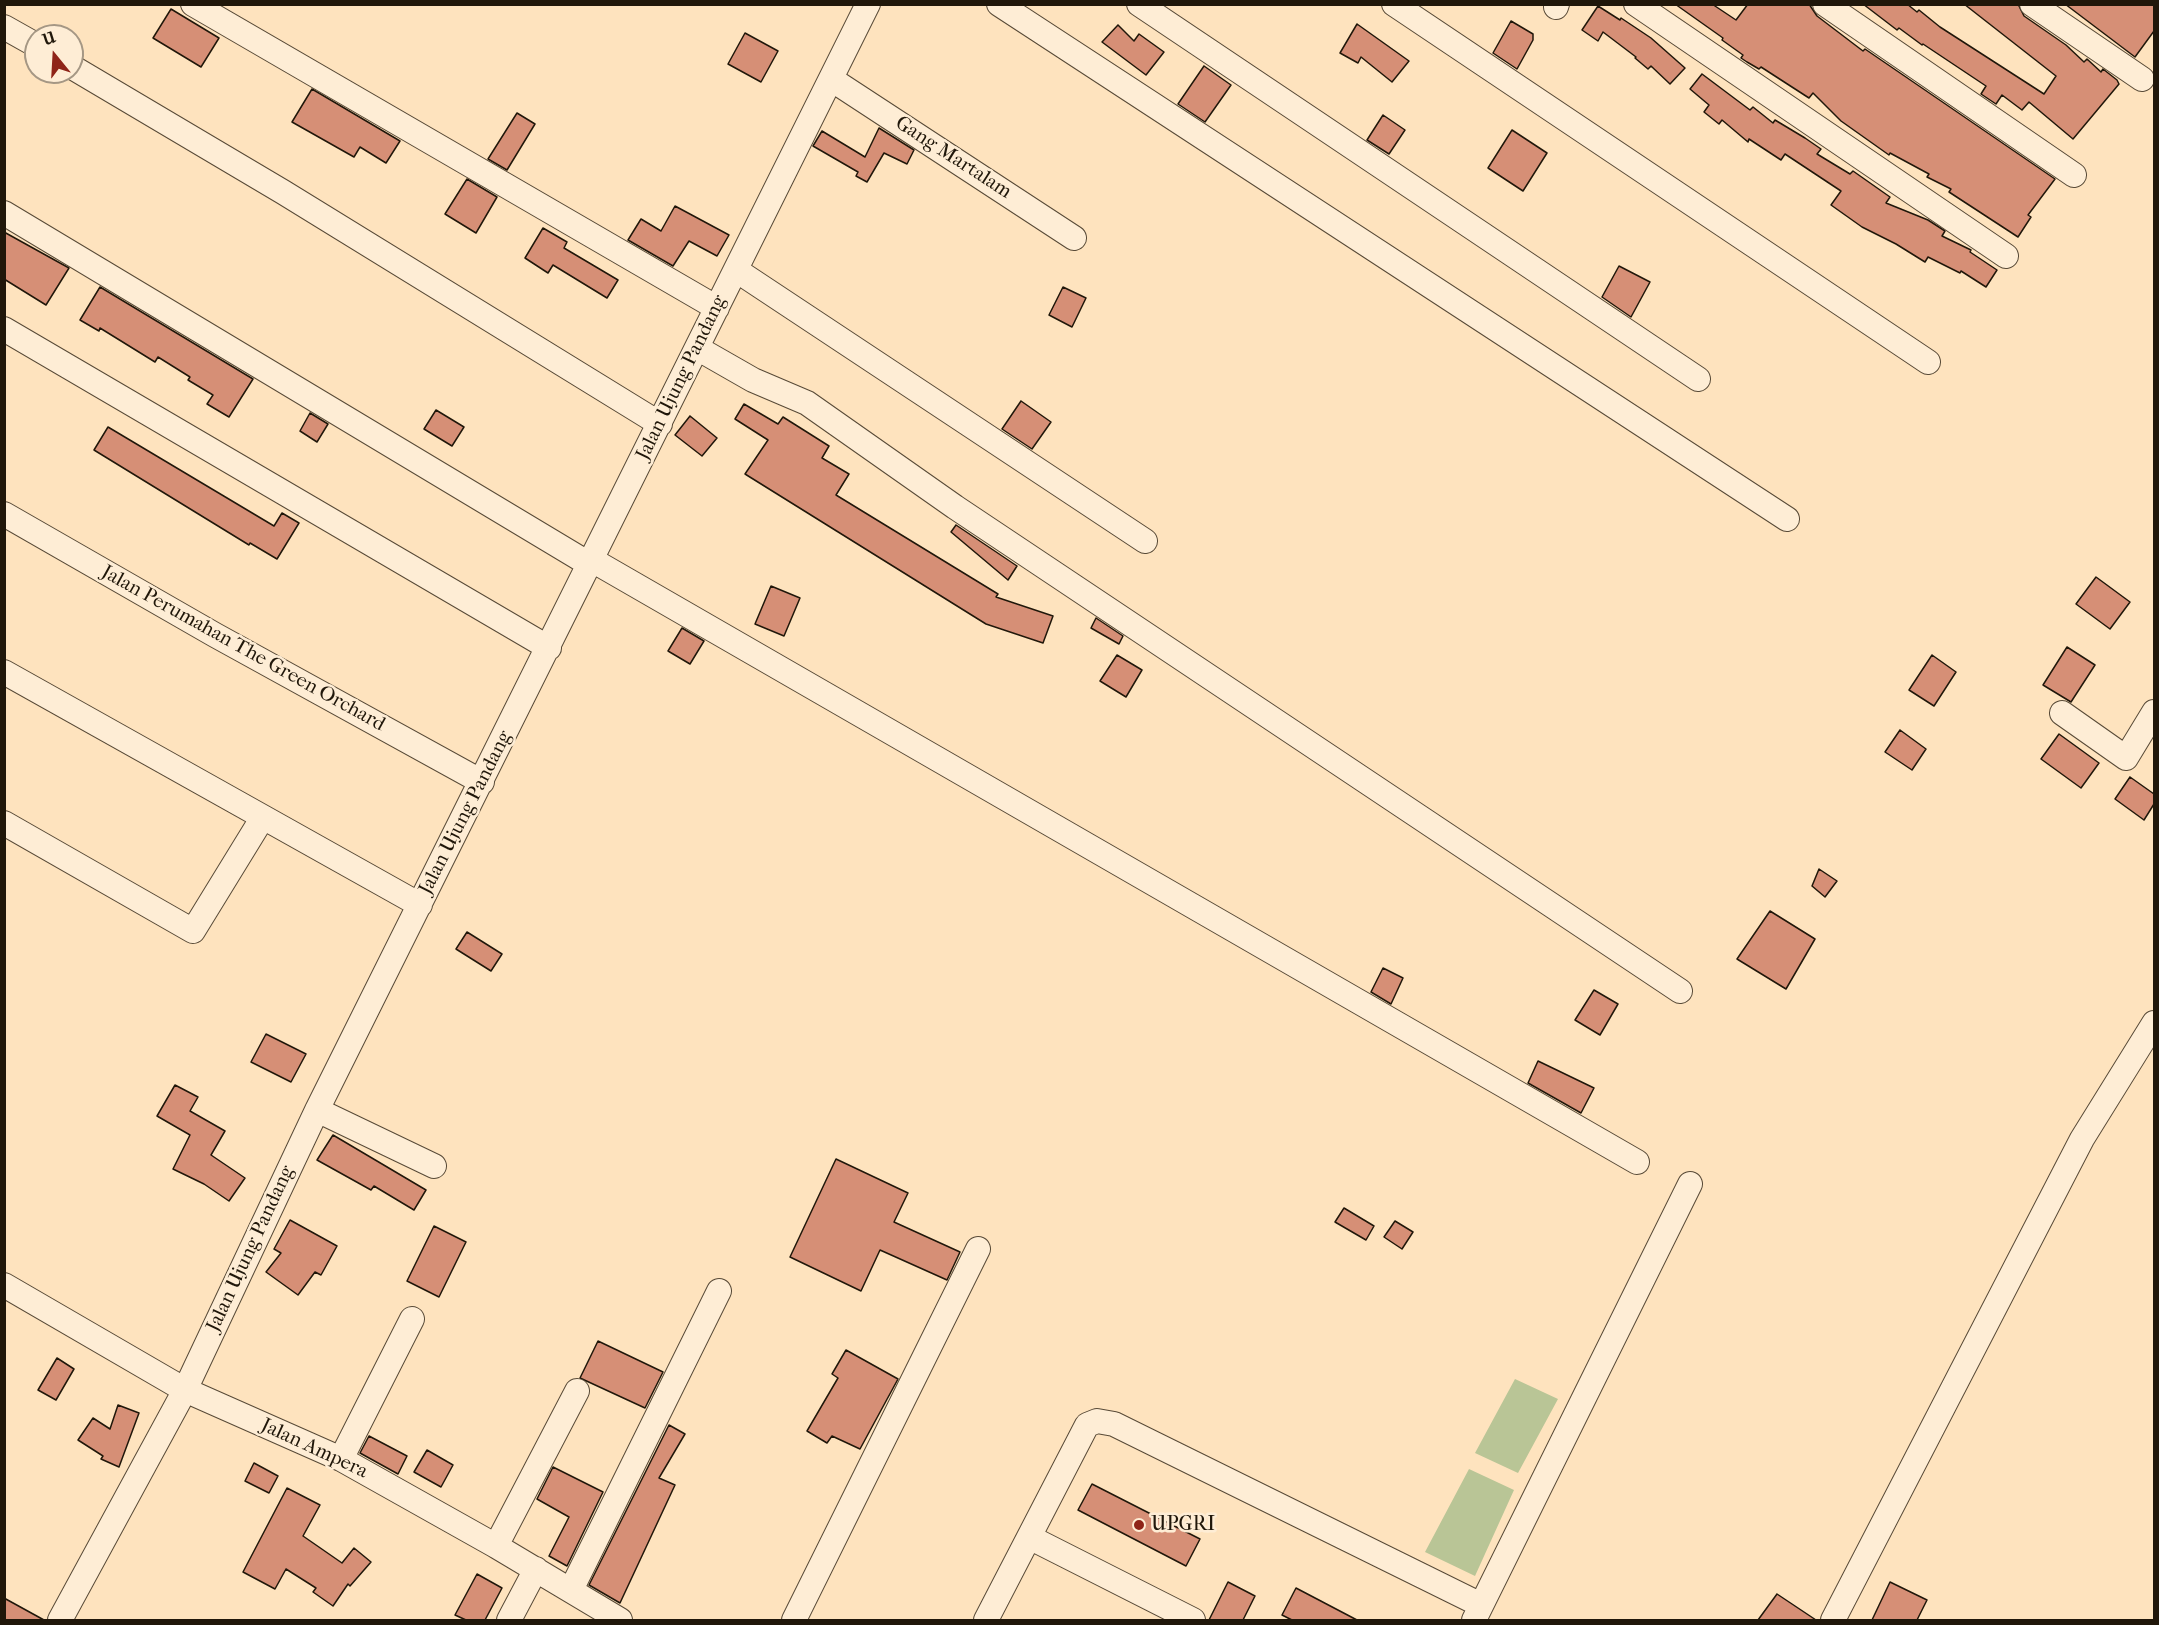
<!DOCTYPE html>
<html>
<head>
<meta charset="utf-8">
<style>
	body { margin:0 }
	#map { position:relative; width:2159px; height:1625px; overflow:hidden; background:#fee3be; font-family:"IM FELL French Canon",serif }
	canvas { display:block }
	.frame { position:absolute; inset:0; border:6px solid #20170a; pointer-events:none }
	.north { position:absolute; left:24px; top:24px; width:60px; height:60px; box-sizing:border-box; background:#feedd5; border:2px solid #a59784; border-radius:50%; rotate:342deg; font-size:16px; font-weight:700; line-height:24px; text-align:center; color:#20170a }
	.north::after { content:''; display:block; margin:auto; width:21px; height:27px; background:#8f2418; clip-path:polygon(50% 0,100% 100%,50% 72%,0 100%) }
</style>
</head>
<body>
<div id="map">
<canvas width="2159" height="1625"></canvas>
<div class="frame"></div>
<div class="north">U</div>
</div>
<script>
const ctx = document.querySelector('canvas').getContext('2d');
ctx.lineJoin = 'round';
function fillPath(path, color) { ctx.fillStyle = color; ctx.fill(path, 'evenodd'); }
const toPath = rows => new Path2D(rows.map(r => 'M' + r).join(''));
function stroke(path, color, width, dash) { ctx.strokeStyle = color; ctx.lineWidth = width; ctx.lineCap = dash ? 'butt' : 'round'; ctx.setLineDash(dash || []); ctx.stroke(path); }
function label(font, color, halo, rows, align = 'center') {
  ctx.font = font + ' "IM FELL French Canon",serif'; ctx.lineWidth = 5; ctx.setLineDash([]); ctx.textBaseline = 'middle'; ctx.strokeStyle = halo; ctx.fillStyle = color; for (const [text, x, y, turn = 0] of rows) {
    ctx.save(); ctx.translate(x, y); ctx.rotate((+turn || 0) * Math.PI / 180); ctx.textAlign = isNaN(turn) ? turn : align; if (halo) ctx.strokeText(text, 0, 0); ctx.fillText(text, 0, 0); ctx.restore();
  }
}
fillPath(toPath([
	[1515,1379,1558,1399,1518,1473,1475,1453],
	[1469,1469,1514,1490,1475,1576,1425,1552]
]), '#b9c596');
const building = toPath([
	[1675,4,1712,4,1736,20,1748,4,1809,4,1817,16,1863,51,1865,49,2055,179,2028,215,2031,217,2018,237,1949,192,1951,189,1927,177,1929,174,1890,153,1889,155,1841,121,1813,93,1809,98,1761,67,1759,69,1747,62,1741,58,1743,55,1722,40,1723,38,1675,4],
	[1863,4,1907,4,1917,12,1919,10,1940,27,2044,94,2056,76,1964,4,2018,4,2024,16,2066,45,2084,62,2087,59,2101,72,2103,69,2117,80,2119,84,2073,139,2029,102,2022,110,2002,95,1996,104,1981,94,1986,86,1923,44,1922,45,1899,28,1897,30,1863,4],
	[2065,4,2154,4,2154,31,2135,57,2065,4],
	[1598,6,1620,20,1621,18,1651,38,1685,68,1670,84,1651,66,1648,69,1635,58,1636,57,1603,32,1598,41,1582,30,1598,6],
	[171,9,219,38,201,67,153,38,171,9],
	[1511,21,1533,34,1533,40,1517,69,1493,53,1511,21],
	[1357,24,1409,61,1392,82,1361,57,1358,63,1340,53,1357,24],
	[1118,25,1134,41,1139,34,1164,52,1146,75,1102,42,1118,25],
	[745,33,778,51,761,82,728,64,745,33],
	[1204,66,1231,85,1205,122,1178,104,1204,66],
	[1702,74,1750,110,1753,107,1773,123,1775,120,1805,138,1821,149,1817,154,1850,174,1853,171,1890,197,1886,203,1928,220,1945,231,1942,236,1971,250,1970,252,1997,270,1986,287,1961,271,1960,273,1928,257,1925,262,1896,244,1862,227,1831,205,1841,191,1785,154,1781,160,1749,139,1748,142,1722,120,1719,124,1704,112,1709,105,1690,89,1702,74],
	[312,89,400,141,386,163,360,147,354,157,292,122,312,89],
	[517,113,535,124,507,170,488,159,517,113],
	[1383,115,1405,130,1389,154,1367,140,1383,115],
	[879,128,914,150,907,164,884,153,867,182,856,176,858,172,813,146,822,131,865,157,879,128],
	[1512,130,1547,153,1523,191,1488,168,1512,130],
	[467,179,497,197,476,233,445,214,467,179],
	[675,206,729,235,717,256,689,241,673,266,628,240,641,219,661,231,675,206],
	[543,228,567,242,564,248,618,280,607,298,553,265,548,273,525,258,543,228],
	[4,232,69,268,46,305,4,279,4,232],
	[1619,266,1650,282,1631,317,1602,297,1619,266],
	[100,287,253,379,229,417,207,404,213,395,188,380,190,377,158,357,155,362,100,328,99,331,80,320,100,287],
	[1063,287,1086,298,1072,327,1049,315,1063,287],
	[1021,401,1051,422,1032,449,1002,429,1021,401],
	[744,404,778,424,783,417,829,446,822,458,849,474,836,495,998,594,996,597,1053,616,1043,643,986,624,745,474,768,440,735,419,744,404],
	[436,410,464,427,452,446,424,429,436,410],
	[310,413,328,424,317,442,300,431,310,413],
	[690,416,717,438,702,456,675,435,690,416],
	[108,427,274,526,282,513,299,523,277,559,250,543,249,545,94,450,108,427],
	[956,525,1017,566,1008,580,951,532,956,525],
	[2096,577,2130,602,2110,629,2076,604,2096,577],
	[771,586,800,598,784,636,755,624,771,586],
	[1096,618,1123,636,1119,644,1091,628,1096,618],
	[682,628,704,641,690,664,668,651,682,628],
	[2067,647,2095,665,2071,702,2043,685,2067,647],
	[1117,655,1142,670,1126,697,1100,681,1117,655],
	[1932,655,1956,672,1934,706,1909,690,1932,655],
	[1900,730,1926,749,1912,770,1885,752,1900,730],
	[2059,734,2099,763,2081,788,2041,759,2059,734],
	[2130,777,2154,794,2154,804,2144,820,2115,799,2130,777],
	[1819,869,1837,881,1825,897,1812,886,1819,869],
	[1770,911,1815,939,1786,989,1737,959,1770,911],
	[467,932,502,954,491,971,456,949,467,932],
	[1383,968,1403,978,1391,1004,1371,992,1383,968],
	[1594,990,1618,1004,1600,1035,1575,1020,1594,990],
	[266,1034,306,1054,291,1082,251,1062,266,1034],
	[1538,1061,1594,1088,1581,1113,1528,1083,1538,1061],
	[175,1085,198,1097,190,1111,225,1131,211,1155,245,1178,229,1201,204,1184,173,1169,190,1135,157,1116,175,1085],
	[333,1135,426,1190,414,1210,374,1186,371,1190,317,1160,333,1135],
	[836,1159,908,1193,894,1222,960,1252,947,1280,880,1250,861,1291,790,1257,836,1159],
	[1344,1208,1374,1226,1366,1240,1335,1222,1344,1208],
	[290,1220,337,1246,321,1275,315,1272,298,1295,266,1272,281,1253,274,1249,290,1220],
	[1395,1221,1413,1232,1402,1249,1384,1237,1395,1221],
	[434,1226,466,1242,439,1297,407,1281,434,1226],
	[598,1341,663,1372,645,1408,580,1378,598,1341],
	[846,1350,898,1379,860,1449,832,1436,827,1443,807,1431,838,1378,832,1374,846,1350],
	[57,1358,74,1369,56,1400,38,1390,57,1358],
	[118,1405,139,1413,119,1467,101,1459,103,1456,78,1440,93,1418,110,1429,118,1405],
	[669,1425,685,1434,659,1478,675,1485,620,1603,589,1585,669,1425],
	[369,1436,407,1456,398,1474,360,1453,369,1436],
	[427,1450,453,1465,441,1487,414,1472,427,1450],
	[254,1463,278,1476,269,1493,245,1481,254,1463],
	[553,1467,603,1492,567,1566,549,1556,569,1517,537,1499,553,1467],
	[1092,1484,1200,1539,1186,1566,1078,1510,1092,1484],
	[287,1488,320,1505,303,1536,342,1563,354,1548,371,1562,350,1586,348,1584,333,1606,313,1592,316,1588,286,1569,275,1589,243,1572,287,1488],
	[477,1574,502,1588,485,1620,466,1620,455,1615,477,1574],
	[1228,1582,1255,1596,1243,1620,1209,1620,1228,1582],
	[1890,1582,1927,1600,1917,1620,1872,1620,1890,1582],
	[1296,1588,1357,1620,1292,1620,1282,1615,1296,1588],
	[1777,1594,1816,1620,1758,1620,1777,1594],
	[4,1598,44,1620,4,1620,4,1598]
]);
fillPath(building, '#d68f76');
stroke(building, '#20170a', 1.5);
const minor = toPath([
	[193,4,717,308],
	[999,4,1787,519],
	[1139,4,1698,379],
	[1394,4,1928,362],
	[1636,4,2006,256],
	[1825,4,2074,175],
	[2032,4,2142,79],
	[1556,7,1557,4],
	[4,27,36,45],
	[72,67,283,192,660,424],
	[831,79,1074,238],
	[4,213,589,564],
	[736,270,1145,541],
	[4,329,549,648],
	[697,348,753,380,807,403,955,507,1680,991],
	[4,514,215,635,482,782],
	[592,560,1637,1162],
	[4,672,420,905],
	[2062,713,2126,758,2154,712],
	[4,823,193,931,263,817],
	[317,1110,434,1166],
	[4,1285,185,1390,341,1459,496,1546,620,1620],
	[341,1459,412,1319],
	[1029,1537,1193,1620],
	[496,1546,577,1391],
	[571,1590,719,1291],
	[60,1620,185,1390,317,1110,868,4],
	[509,1620,536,1569],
	[794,1620,978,1249],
	[986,1620,1087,1425,1097,1421,1114,1424,1481,1605],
	[1474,1620,1690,1184],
	[1833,1620,2082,1139,2154,1023]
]);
stroke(minor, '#584a37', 26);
stroke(minor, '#feedd5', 24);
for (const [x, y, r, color] of [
	[1139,1525,6,"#8f2418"]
]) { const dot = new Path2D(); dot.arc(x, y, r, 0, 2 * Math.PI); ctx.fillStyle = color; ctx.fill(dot); stroke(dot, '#feedd5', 2); }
label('20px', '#20170a', '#feedd5', [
	["Gang Martalam",953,158,33],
	["Jalan Ujung Pandang",682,378,-64],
	["Jalan Perumahan The Green Orchard",243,649,29],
	["Jalan Ujung Pandang",466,813,-63],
	["Jalan Ujung Pandang",251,1249,-65],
	["Jalan Ampera",314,1449,25]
]);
label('20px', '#20170a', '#feedd5', [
	["UPGRI",1151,1525]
], 'left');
</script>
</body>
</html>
